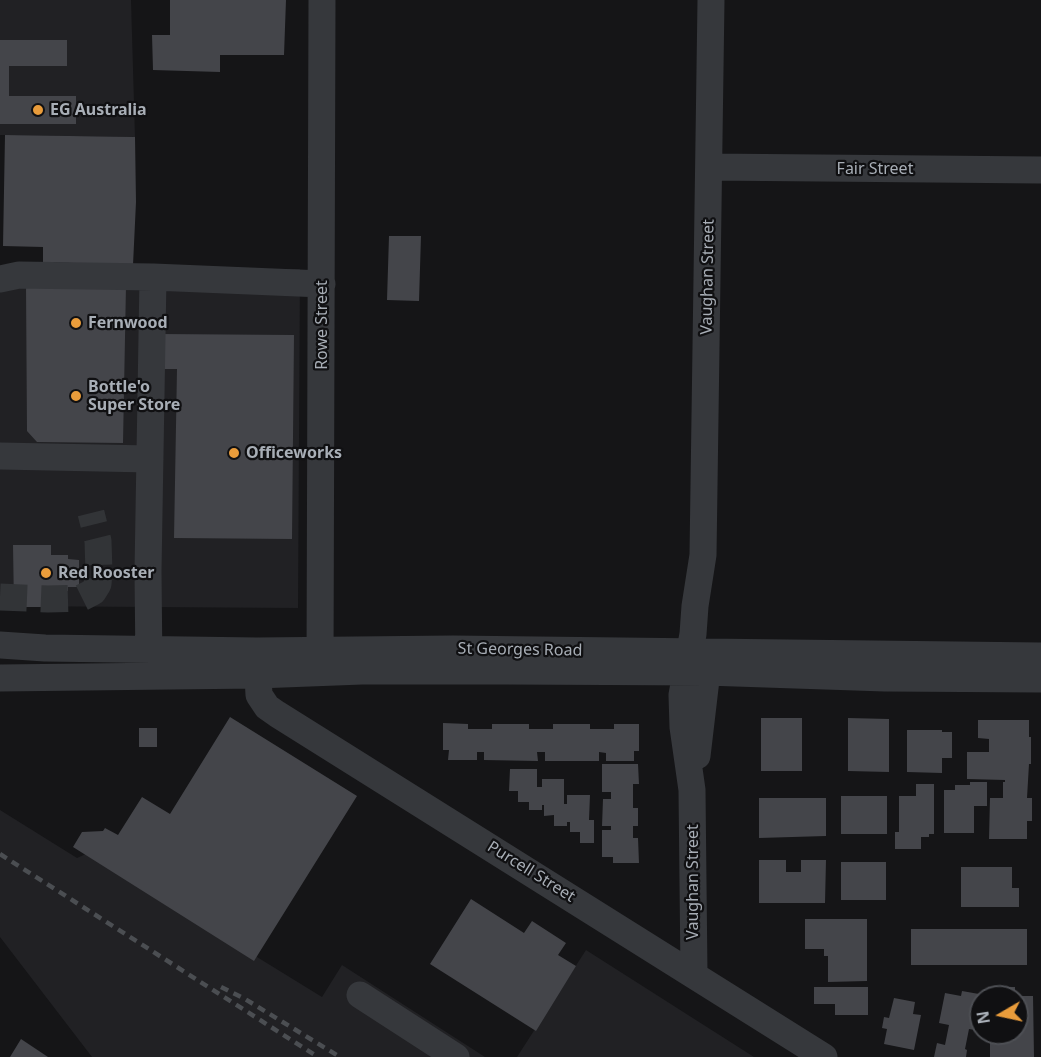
<!DOCTYPE html>
<html>
<head>
<meta charset="utf-8">
<style>
	body { margin:0 }
	#map { position:relative; width:1041px; height:1057px; overflow:hidden; background:#151517; font-family:"Noto Sans",sans-serif }
	canvas { display:block }
	.north { position:absolute; left:969px; top:985px; width:60px; height:60px; box-sizing:border-box; background:#101012; border:2px solid #4d4f54; border-radius:50%; rotate:261deg; font-size:16px; font-weight:700; line-height:24px; text-align:center; color:#a8aeb6 }
	.north::after { content:''; display:block; margin:auto; width:21px; height:27px; background:#e99c3b; clip-path:polygon(50% 0,100% 100%,50% 72%,0 100%) }
</style>
</head>
<body>
<div id="map">
<canvas width="1041" height="1057"></canvas>
<div class="north">N</div>
</div>
<script>
const ctx = document.querySelector('canvas').getContext('2d');
ctx.lineJoin = 'round';
function fillPath(path, color) { ctx.fillStyle = color; ctx.fill(path, 'evenodd'); }
const toPath = rows => new Path2D(rows.map(r => 'M' + r).join(''));
function stroke(path, color, width, dash) { ctx.strokeStyle = color; ctx.lineWidth = width; ctx.lineCap = dash ? 'butt' : 'round'; ctx.setLineDash(dash || []); ctx.stroke(path); }
function label(font, color, halo, rows, align = 'center') {
  ctx.font = font + ' "Noto Sans",sans-serif'; ctx.lineWidth = 4.5; ctx.setLineDash([]); ctx.textBaseline = 'middle'; ctx.strokeStyle = halo; ctx.fillStyle = color; for (const [text, x, y, turn = 0] of rows) {
    ctx.save(); ctx.translate(x, y); ctx.rotate((+turn || 0) * Math.PI / 180); ctx.textAlign = isNaN(turn) ? turn : align; if (halo) ctx.strokeText(text, 0, 0); ctx.fillText(text, 0, 0); ctx.restore();
  }
}
fillPath(toPath([
	[0,0,131,0,135,137,0,135],
	[0,268,300,269,298,608,0,606],
	[0,810,77,858,88,853,322,997,342,965,485,1057,92,1057,0,937],
	[586,950,754,1057,517,1057]
]), '#212124');
fillPath(toPath([
	[170,0,286,0,284,55,220,55,220,72,153,70,152,35,170,35],
	[0,40,67,40,67,66,9,66,9,96,76,96,76,124,0,124],
	[5,135,135,137,136,202,133,265,43,262,43,247,3,246],
	[389,236,421,236,419,301,387,300],
	[126,285,123,443,37,442,27,431,26,286],
	[159,334,294,335,292,539,174,538,177,369,158,369],
	[13,545,51,545,51,555,68,555,68,559,79,560,79,587,68,587,68,591,49,591,48,607,14,607],
	[230,717,357,796,254,961,73,847,82,832,103,831,105,828,118,835,142,797,170,814],
	[761,718,802,718,802,771,761,771],
	[848,718,889,719,889,772,848,771],
	[978,720,1029,720,1029,737,1031,737,1031,764,1029,764,1027,798,1032,798,1032,821,1027,821,1027,839,989,839,990,798,1003,798,1003,782,1005,782,1005,780,967,779,967,752,989,752,989,739,978,738],
	[443,723,468,724,468,729,492,729,492,724,529,724,529,729,553,729,553,724,590,724,590,729,614,729,614,724,639,724,639,751,634,751,634,761,606,761,606,753,599,752,599,761,545,761,545,752,537,752,538,761,484,760,484,752,477,752,477,760,448,760,449,750,443,750],
	[139,728,157,728,157,747,139,747],
	[907,730,942,730,942,732,952,732,952,758,942,758,942,773,907,772],
	[602,764,638,764,639,784,633,784,633,808,638,808,638,826,633,826,633,838,638,838,639,863,613,863,613,857,602,857,602,830,611,830,611,826,602,826,603,799,611,799,611,792,602,792],
	[510,769,537,769,537,787,542,787,542,779,564,779,564,804,567,804,567,795,590,795,589,820,594,820,594,843,580,843,580,832,570,832,570,822,567,822,567,826,554,826,554,815,544,816,544,805,542,805,542,810,529,810,529,802,518,802,518,791,509,791],
	[970,782,987,782,987,806,974,806,974,833,944,833,944,790,955,790,955,785,970,785],
	[916,784,934,784,934,834,929,834,929,837,921,837,921,849,895,849,895,832,899,832,899,796,916,796],
	[841,796,887,796,887,834,841,834],
	[759,798,826,798,826,836,759,838],
	[759,860,786,860,786,872,801,872,801,860,826,860,825,903,759,903],
	[841,862,886,862,886,900,841,900],
	[961,867,1012,867,1012,888,1019,888,1019,907,961,907],
	[471,899,524,933,532,921,566,943,558,955,576,966,536,1031,430,964],
	[805,919,867,919,867,981,828,982,828,956,824,956,824,949,805,949],
	[911,929,1027,929,1027,965,911,965],
	[814,987,868,987,868,1015,835,1015,835,1004,814,1004],
	[988,987,1015,987,1015,997,988,997],
	[962,991,979,994,977,999,981,1000,975,1030,969,1029,965,1049,967,1050,966,1057,934,1057,937,1043,945,1045,949,1025,939,1023,945,993,961,996],
	[1017,996,1033,996,1034,1057,990,1057,990,1033,1017,1033],
	[894,998,915,1002,913,1014,921,1015,914,1050,884,1044,887,1029,882,1028,884,1017,889,1018],
	[21,1039,48,1057,10,1057]
]), '#44454a');
stroke(toPath([
	[0,597,48,599,81,598,93,592,98,584,99,572,98,541,91,513]
]), '#323437', 27, [27, 14]);
stroke(toPath([
	[709,167,1041,170],
	[0,279,19,275,153,277,322,284],
	[0,456,150,459],
	[0,645,45,648,257,651,453,649,1041,656],
	[257,658,259,695,267,707,277,714,824,1057],
	[320,668,322,0],
	[149,669,148,571,153,277],
	[0,678,257,675,362,671,507,671,706,672,885,678,1041,679],
	[697,756,709,654],
	[694,974,692,790,683,727,682,695,693,634,695,606,703,555,711,0],
	[360,995,456,1057]
]), '#36383c', 27);
stroke(toPath([
	[0,854,318,1057],
	[221,987,245,999,340,1057]
]), '#4b4e52', 4.5, [8, 6]);
for (const [x, y, r, color] of [
	[38,110,6,"#e99c3b"],
	[76,323,6,"#e99c3b"],
	[76,396,6,"#e99c3b"],
	[234,453,6,"#e99c3b"],
	[46,573,6,"#e99c3b"]
]) { const dot = new Path2D(); dot.arc(x, y, r, 0, 2 * Math.PI); ctx.fillStyle = color; ctx.fill(dot); stroke(dot, '#101012', 2); }
label('bold 16px', '#a8aeb6', '#101012', [
	["EG Australia",50,110],
	["Fernwood",88,323],
	["Bottle'o",88,387],
	["Super Store",88,405],
	["Officeworks",246,453],
	["Red Rooster",58,573]
], 'left');
label('16px', '#a8aeb6', '#101012', [
	["Fair Street",875,169],
	["Vaughan Street",708,277,-89],
	["Rowe Street",322,325,-90],
	["St Georges Road",520,650,1],
	["Purcell Street",531,872,32],
	["Vaughan Street",693,882,-90]
]);
</script>
</body>
</html>
